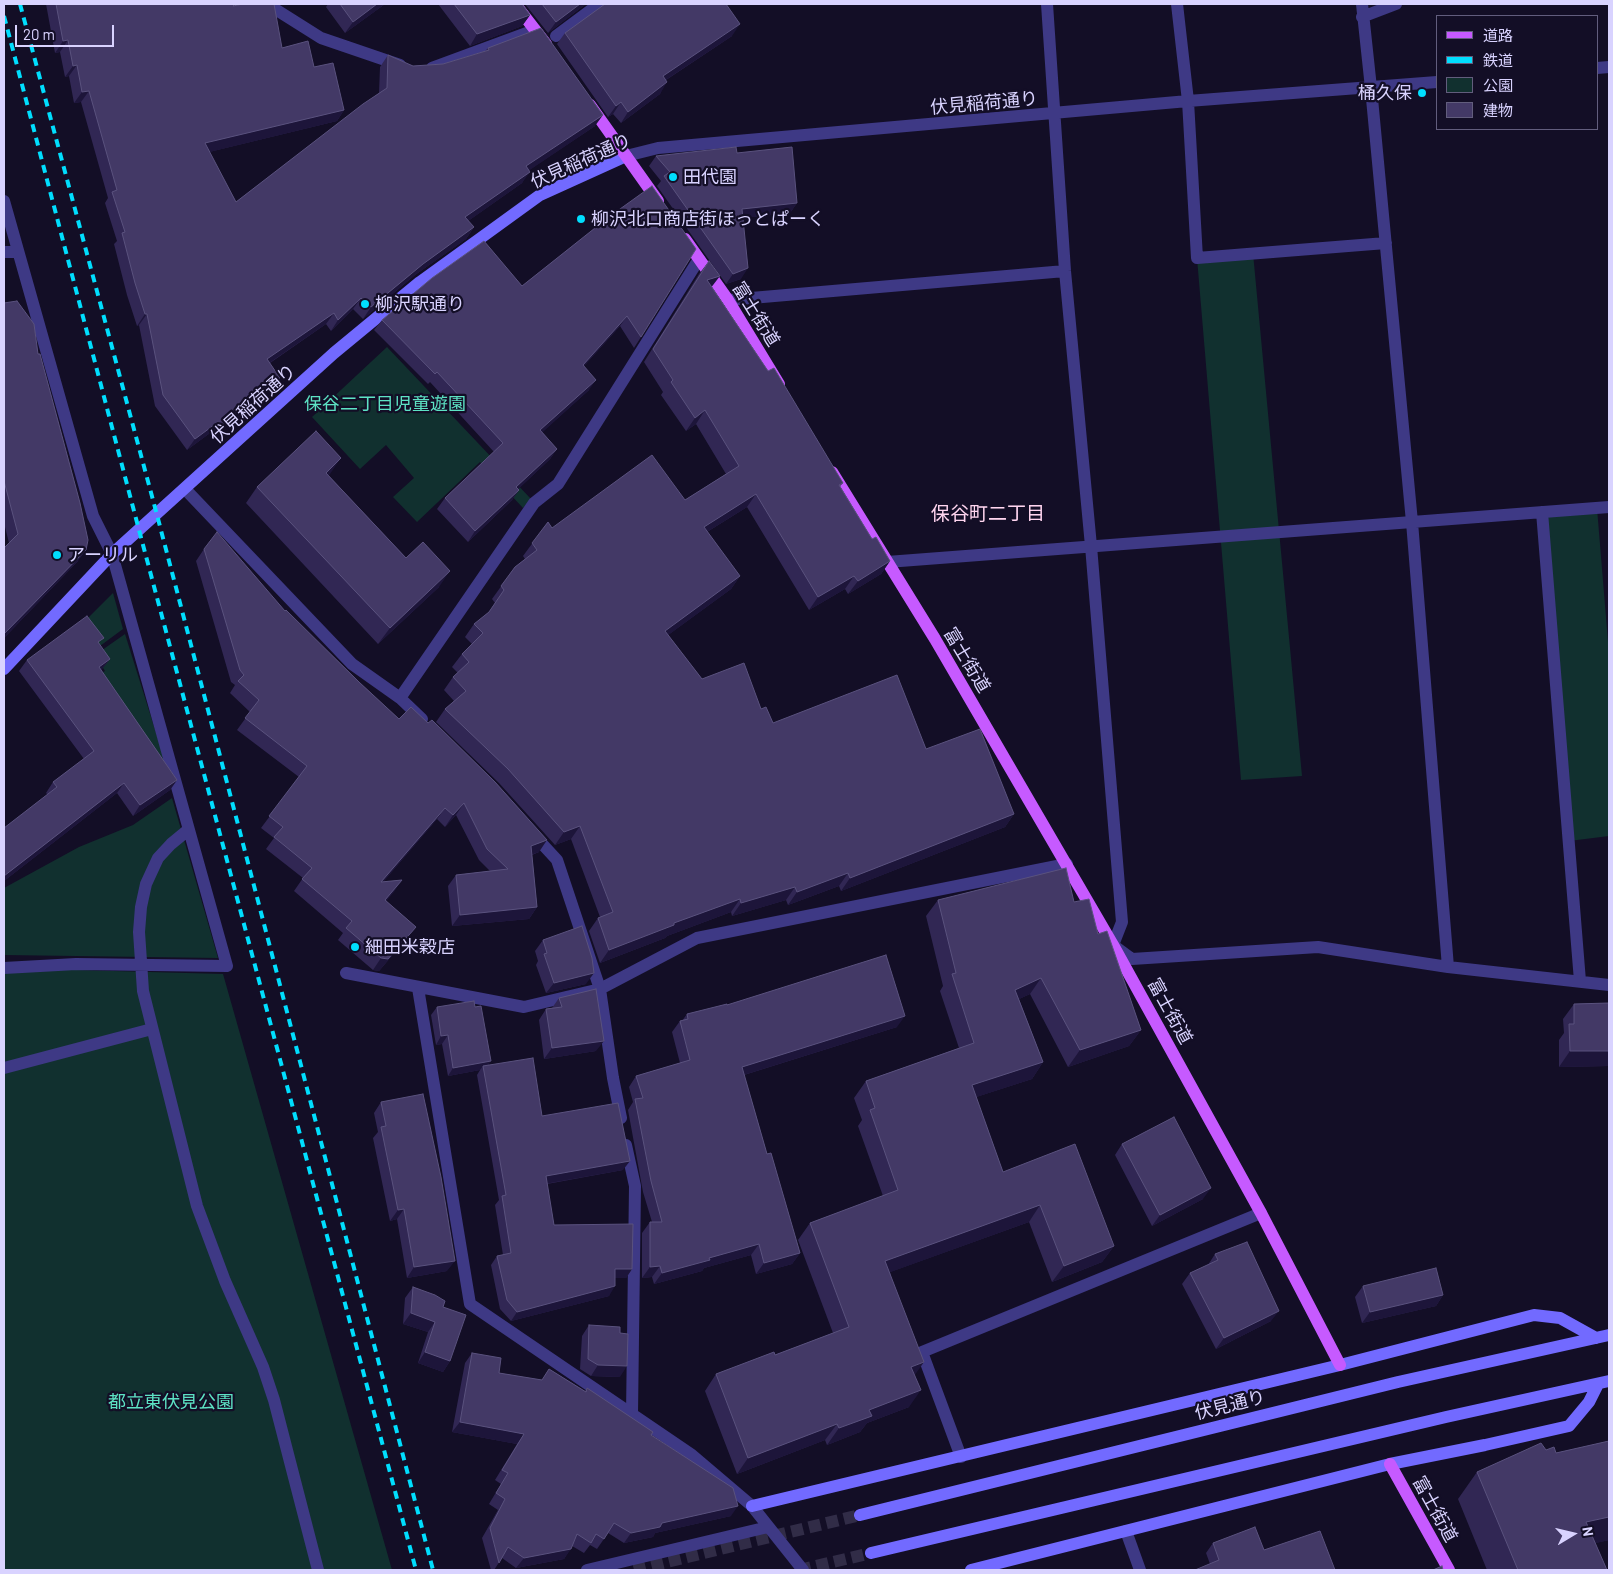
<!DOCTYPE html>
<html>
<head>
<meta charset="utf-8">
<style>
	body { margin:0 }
	#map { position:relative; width:1613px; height:1574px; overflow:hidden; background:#130e26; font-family:Barlow,"Noto Sans JP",sans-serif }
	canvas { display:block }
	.frame { position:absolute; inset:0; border:5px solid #d9d3ff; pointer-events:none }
	.legend { position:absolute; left:1436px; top:15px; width:162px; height:115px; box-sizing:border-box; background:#130e26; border:1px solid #625d7d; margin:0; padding:6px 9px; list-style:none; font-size:15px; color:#d9d3ff }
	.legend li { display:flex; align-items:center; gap:10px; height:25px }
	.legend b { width:25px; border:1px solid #625d7d }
	.north { position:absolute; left:1548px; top:1509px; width:50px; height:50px; -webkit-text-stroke:4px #130e26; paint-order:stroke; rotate:81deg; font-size:14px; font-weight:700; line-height:20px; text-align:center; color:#d9d3ff }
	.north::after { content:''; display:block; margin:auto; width:18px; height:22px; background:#d9d3ff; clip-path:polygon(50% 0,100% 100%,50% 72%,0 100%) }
	.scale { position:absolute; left:15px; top:25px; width:99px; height:22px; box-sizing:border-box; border:2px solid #d9d3ff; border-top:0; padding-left:6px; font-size:15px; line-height:18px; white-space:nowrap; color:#d9d3ff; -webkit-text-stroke:4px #130e26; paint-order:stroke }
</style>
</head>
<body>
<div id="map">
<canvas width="1613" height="1574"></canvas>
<div class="frame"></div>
<ul class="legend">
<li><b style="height:6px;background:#c65aff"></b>道路</li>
<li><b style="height:6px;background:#00defe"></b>鉄道</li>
<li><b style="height:14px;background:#11302f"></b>公園</li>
<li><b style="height:14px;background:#433966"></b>建物</li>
</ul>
<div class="north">N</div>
<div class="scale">20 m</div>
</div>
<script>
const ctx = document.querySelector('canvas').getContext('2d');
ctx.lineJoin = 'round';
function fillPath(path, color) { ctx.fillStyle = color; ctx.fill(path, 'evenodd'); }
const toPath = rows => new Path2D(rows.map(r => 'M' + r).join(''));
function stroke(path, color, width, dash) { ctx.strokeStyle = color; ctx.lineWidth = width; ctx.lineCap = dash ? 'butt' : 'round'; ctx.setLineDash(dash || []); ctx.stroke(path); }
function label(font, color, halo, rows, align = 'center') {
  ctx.font = font + ' Barlow,"Noto Sans JP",sans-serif'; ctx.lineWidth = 4.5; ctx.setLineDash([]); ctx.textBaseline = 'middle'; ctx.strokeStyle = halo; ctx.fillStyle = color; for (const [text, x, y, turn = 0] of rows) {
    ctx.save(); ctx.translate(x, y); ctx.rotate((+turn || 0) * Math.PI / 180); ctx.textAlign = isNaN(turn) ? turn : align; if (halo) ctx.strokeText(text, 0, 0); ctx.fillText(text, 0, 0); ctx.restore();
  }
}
fillPath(toPath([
	[1253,253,1302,776,1241,780,1197,258],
	[387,347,531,499,523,508,480,462,417,522,393,497,414,478,386,445,360,469,312,417],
	[1597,508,1609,654,1609,836,1569,841,1542,512],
	[113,593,123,629,100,646,83,623],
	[125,634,173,787,97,676,105,671,95,655],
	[172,798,218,958,4,955,4,888,79,847,133,825],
	[4,968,223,974,392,1570,4,1570]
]), '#11302f');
stroke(toPath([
	[634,1570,860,1515],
	[799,1570,871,1553]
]), '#312c47', 12, [12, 6]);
stroke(toPath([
	[267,4,321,38,400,65],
	[1047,4,1065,271,1091,546,1122,922,1113,945,1132,959,1318,947,1448,967,1609,985],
	[1177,4,1188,101,1197,258,1386,243],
	[1362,4,1371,88,1412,522,1448,967],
	[1362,17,1396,4],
	[556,36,599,4],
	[432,68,535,30],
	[1597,68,1609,67],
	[626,156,658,148,1188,101,1437,82],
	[4,201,93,516,112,554,227,966,76,964,4,968],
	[4,252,17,252],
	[728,300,1065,271],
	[185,489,352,664,400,698,422,719],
	[1542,512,1580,981],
	[887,562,1609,507],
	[400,698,534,503,558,484,699,259],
	[188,830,171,844,158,858,146,884,141,907,139,932,143,991,197,1206,225,1281,263,1367,274,1400,318,1570],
	[533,834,557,860,600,989,613,1078,621,1118],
	[346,973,524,1007,600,989,697,938,1067,864],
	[418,988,470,1304,692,1455,752,1506,803,1570],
	[4,1068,152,1029],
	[626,1145,635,1186,632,1414],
	[961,1457,922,1352,1261,1213],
	[1126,1531,1140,1570],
	[587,1570,768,1527]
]), '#3e3985', 12);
stroke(toPath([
	[4,669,112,554,334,353,420,282,540,195,626,156],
	[752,1506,1340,1365,1534,1315,1560,1318,1596,1338],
	[860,1515,1398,1382,1609,1335],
	[871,1553,1446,1417,1609,1381],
	[971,1570,1390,1464,1485,1445,1569,1426,1589,1402,1598,1384]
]), '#726aff', 12);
stroke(toPath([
	[515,4,546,44],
	[590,105,658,201],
	[685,239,728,300,779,384],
	[832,472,935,639,1113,945,1261,1213,1340,1365],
	[1390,1464,1449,1570]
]), '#c65aff', 12);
stroke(toPath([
	[20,4,157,515,433,1570],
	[4,16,139,530,416,1570]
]), '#00defe', 4, [8, 6]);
fillPath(toPath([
	[46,4,235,4,233,6,282,48,314,67,344,110,337,121,209,152,236,202,379,93,380,67,388,55,413,66,443,64,485,51,488,48,595,126,529,170,522,183,468,221,474,227,466,239,415,275,363,319,353,309,331,331,326,324,270,363,280,378,272,389,244,409,237,419,213,437,210,433,187,450,155,406,139,325,137,326,127,295,114,244,117,241,105,203,108,198,81,102,74,103,69,76,65,77,60,52,55,53],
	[328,4,385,4,345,33,326,7],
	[438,4,522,4,530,15,522,26,470,46],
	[525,4,586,4,548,33],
	[565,33,732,36,666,80,660,94,621,123,613,114,608,117,557,44],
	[737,153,797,203,790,213,743,218,741,279,726,284,657,186,661,181,649,166,656,156],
	[595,227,641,337,634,348,620,326,584,366,589,390,542,432,557,449,550,459,518,489,519,490,512,500,468,542,437,509,445,498,494,452,430,382,428,384,374,330,382,320,522,286,592,231],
	[709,261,712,287,843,483,840,486,872,539,890,561,881,574,848,594,845,589,809,610,747,507,707,532,740,576,731,589,668,635,702,679,761,709,773,723,926,749,1014,814,1005,827,841,891,839,886,788,905,786,900,732,916,731,912,667,936,665,938,600,963,589,931,598,918,600,917,571,839,555,845,499,783,436,722,445,709,454,701,444,690,453,677,458,673,452,667,462,654,472,644,465,637,474,624,489,612,495,603,492,599,515,567,525,559,523,556,548,522,552,528,685,500,726,474,696,424,686,431,661,395,663,392,644,362,699,274],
	[4,303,38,354,78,561,4,638,4,548,9,543,4,523],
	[330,474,328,475,406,558,439,587,378,644,246,503,257,487],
	[204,549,285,611,359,682,539,852,532,855,537,907,529,919,452,926,448,886,456,875,490,871,479,860,456,815,445,827,437,819,383,882,402,880,386,901,416,927,407,938,379,971,373,970,338,940,343,933,294,891,303,878,266,849,274,838,261,828,299,777,237,730,250,712,230,693,235,685,231,682,196,561],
	[99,645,110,659,101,670,177,780,170,790,133,816,117,793,4,881,4,828,48,795,46,793,53,782,84,759,19,671,27,660],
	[938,900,1074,902,1098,934,1141,1030,1129,1046,1068,1067,1030,994,1019,999,1043,1062,1032,1079,976,1097,1003,1172,1114,1246,1102,1262,1052,1282,1029,1222,890,1272,915,1375,909,1407,867,1423,860,1432,827,1445,825,1440,737,1474,705,1391,716,1374,775,1355,833,1333,798,1240,810,1223,883,1196,858,1126,862,1120,854,1098,866,1081,959,1048,940,991,943,986,926,916],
	[543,940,586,984,546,993,536,965,538,961,535,951],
	[559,998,596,1051,544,1059,539,1020,546,1009,552,1008],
	[1609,1003,1609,1066,1559,1067,1559,1040,1564,1033,1563,1019,1574,1004],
	[727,1005,897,1027,744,1075,767,1154,800,1253,792,1264,756,1274,751,1255,704,1268,702,1271,654,1284,652,1277,642,1278,642,1233,650,1222,652,1222,643,1192,628,1110,633,1102,629,1087,636,1076,680,1063,672,1032,680,1021,682,1021,687,1014],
	[437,1007,475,1007,489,1065,542,1116,623,1170,547,1184,554,1225,632,1269,626,1278,615,1278,609,1296,511,1321,500,1309,491,1265,497,1256,503,1255,495,1205,499,1200,477,1075,480,1070,448,1076,442,1044,436,1045,431,1015],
	[381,1102,447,1271,407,1278,397,1219,390,1221,373,1138,378,1132,374,1113],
	[1122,1144,1203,1199,1152,1226,1115,1155],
	[1215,1254,1271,1321,1216,1349,1182,1284,1190,1273,1208,1265],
	[1363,1286,1443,1295,1436,1306,1362,1323,1355,1297],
	[413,1287,443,1307,450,1361,443,1372,418,1363,428,1332,403,1324,405,1298],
	[589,1325,620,1377,591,1376,580,1369,582,1336],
	[472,1353,499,1373,542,1380,549,1369,585,1391,587,1388,651,1435,731,1516,655,1533,653,1537,624,1543,608,1533,597,1549,590,1545,584,1553,572,1546,564,1559,516,1568,502,1558,494,1570,491,1570,482,1538,498,1510,489,1504,501,1484,495,1480,517,1444,452,1432,465,1363],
	[1609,1441,1609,1540,1595,1543,1607,1570,1487,1570,1458,1499,1477,1472,1546,1450,1556,1453],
	[1213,1543,1264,1550,1210,1564,1206,1553]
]), '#312754');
fillPath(toPath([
	[377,4,385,4,345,33,353,22],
	[580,4,586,4,548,33,556,22],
	[530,15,522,26,470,46,477,34],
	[740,24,732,36,655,87,663,76],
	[68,40,60,52,55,53,63,41],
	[77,65,69,76,65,77,73,66],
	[667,82,660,94,621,123,628,112],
	[89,91,81,102,74,103,82,92],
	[621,102,613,114,608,117,616,106],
	[344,110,337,121,197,155,205,143],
	[603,115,595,126,518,178,526,166],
	[530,172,522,183,457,229,465,217],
	[797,203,790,213,735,219,742,209],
	[474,227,466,239,415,275,363,319,371,307,423,264],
	[748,268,741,279,726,284,733,274],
	[720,276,710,289,707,280],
	[361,298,353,309,331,331,338,320],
	[334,313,326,324,259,370,267,359],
	[145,314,147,314,139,325,137,326],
	[627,316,620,326,576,375,583,365],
	[280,378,272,389,244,409,237,419,213,437,221,425,242,404],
	[596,380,589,390,533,441,540,430],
	[705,410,696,424,686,431,695,418],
	[218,422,210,433,187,450,195,439],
	[557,449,550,459,509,498,516,487],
	[341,458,330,474,315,489,326,473],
	[519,490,512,500,468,542,475,531],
	[756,494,747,507,694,540,704,527],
	[86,550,78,561,4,638,4,634],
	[890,561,881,574,848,594,858,581],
	[450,571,439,587,378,644,390,628],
	[740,576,731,589,656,644,665,631],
	[854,576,845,589,809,610,818,597],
	[110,659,102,669,91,677,99,667],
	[177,780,170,790,133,816,140,805],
	[124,783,117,793,4,881,4,876],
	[464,803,456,815,445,827,453,815],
	[445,808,437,819,373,894,381,882],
	[1014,814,1005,827,841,891,850,878],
	[580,826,571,839,555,845,564,832],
	[547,840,539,852,522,858,531,846],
	[848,873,839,886,788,905,797,892],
	[402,880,394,892,377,912,385,900],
	[795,887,786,900,732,916,741,903],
	[740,899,731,912,667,936,665,938,600,963,609,950,674,923],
	[537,907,529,919,452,926,460,915],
	[416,927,407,938,379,971,373,970,381,958],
	[594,973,586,984,546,993,554,983],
	[1041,978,1030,994,1004,1006,1015,990],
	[905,1016,897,1027,734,1078,742,1067],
	[1141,1030,1129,1046,1068,1067,1080,1050],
	[448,1035,442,1044,436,1045,441,1036],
	[604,1041,596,1051,544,1059,552,1048],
	[1570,1051,1609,1051,1609,1066,1559,1067],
	[491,1061,486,1069,483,1066,480,1070,448,1076,453,1068],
	[1043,1062,1032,1079,961,1102,972,1085],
	[630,1161,623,1170,539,1185,546,1176],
	[1211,1188,1203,1199,1152,1226,1160,1215],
	[1040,1205,1029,1222,874,1278,885,1261],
	[404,1209,397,1219,390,1221,398,1210],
	[759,1244,751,1255,704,1268,702,1271,654,1284,662,1273,709,1258],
	[1114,1246,1102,1262,1052,1282,1064,1266],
	[800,1253,792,1264,756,1274,764,1263],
	[455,1261,447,1271,407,1278,414,1267],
	[660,1266,652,1277,642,1278,650,1267],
	[615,1269,632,1269,626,1278,609,1278],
	[615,1286,609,1296,511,1321,517,1312],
	[1443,1295,1436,1306,1362,1323,1370,1312],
	[1279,1311,1271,1321,1216,1349,1224,1338],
	[411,1313,435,1322,428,1332,403,1324],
	[425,1352,450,1361,443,1372,418,1363],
	[924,1362,912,1379,911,1367],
	[598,1365,627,1366,620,1377,591,1376],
	[921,1390,909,1407,867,1423,860,1432,827,1445,839,1428,869,1410],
	[460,1422,524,1434,517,1444,452,1432],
	[837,1424,825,1440,737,1474,748,1458],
	[738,1506,731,1516,655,1533,653,1537,624,1543,631,1533,662,1523],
	[1609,1517,1609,1540,1567,1550,1586,1522],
	[571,1549,564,1559,516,1568,524,1558]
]), '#1d153a');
const building = toPath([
	[56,4,235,4,233,6,243,4,274,4,282,48,308,41,314,67,333,63,344,110,205,143,236,202,363,104,387,88,388,55,413,66,443,64,489,50,488,48,541,28,603,115,526,166,530,172,465,217,474,227,423,264,371,307,361,298,338,320,334,313,267,359,280,378,242,404,245,408,221,425,218,422,195,439,163,395,147,314,145,314,135,283,122,233,125,232,112,192,117,190,89,91,82,92,77,65,73,66,68,40,63,41,56,4],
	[340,4,377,4,353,22,340,4],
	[454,4,522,4,530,15,477,34,454,4],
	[542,4,580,4,556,22,542,4],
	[605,4,726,4,740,24,663,76,667,82,628,112,621,102,616,106,565,33,605,4],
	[736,147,737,153,792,147,797,203,742,209,748,268,733,274,664,176,670,172,656,156,736,147],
	[652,186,696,249,641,337,627,316,583,365,596,380,540,430,557,449,516,487,519,490,475,531,445,498,503,443,437,372,435,374,382,320,432,278,484,241,522,286,595,228,595,227,652,186],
	[709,261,720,276,707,280,768,371,774,368,843,483,839,485,872,539,876,537,890,561,858,581,854,576,818,597,756,494,704,527,740,576,665,631,702,679,744,663,761,709,766,707,773,723,897,675,926,749,980,729,1014,814,850,878,848,873,797,892,795,887,741,903,740,899,674,923,674,925,609,950,598,918,613,912,580,826,564,832,508,769,445,709,466,691,453,677,469,662,462,654,483,633,474,624,489,612,504,590,501,586,515,567,537,550,532,543,548,522,552,528,652,455,685,500,739,466,705,410,695,418,671,382,673,380,653,349,709,261],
	[17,301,34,324,38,354,40,354,80,503,88,540,86,550,4,634,4,548,18,534,4,481,4,303,17,301],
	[316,431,341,458,326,473,406,558,423,542,450,571,390,628,257,487,316,431],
	[217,532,285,611,286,610,359,682,399,719,411,707,428,723,432,720,495,782,547,840,531,846,537,907,460,915,456,875,508,869,487,849,464,803,453,815,445,808,381,882,402,880,385,900,416,927,388,959,381,958,346,928,352,921,302,879,312,868,274,837,283,827,269,816,307,766,245,718,259,700,238,681,244,675,240,670,204,549,217,532],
	[87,616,104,638,98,642,110,659,99,667,177,780,140,805,124,783,4,876,4,828,57,787,53,782,94,751,27,660,87,616],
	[1066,868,1074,902,1089,899,1098,934,1107,931,1141,1030,1080,1050,1041,978,1015,990,1043,1062,972,1085,1003,1172,1075,1144,1114,1246,1064,1266,1040,1205,885,1261,924,1362,911,1367,921,1390,869,1410,872,1416,839,1428,837,1424,748,1458,716,1374,774,1352,775,1355,849,1327,810,1223,898,1190,870,1110,875,1108,866,1081,974,1043,952,974,956,973,938,900,1066,868],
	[582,926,592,958,594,973,554,983,544,954,547,953,543,940,582,926],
	[886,955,905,1016,742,1067,767,1154,771,1153,800,1253,764,1263,759,1244,709,1258,710,1260,662,1273,660,1266,650,1267,650,1222,662,1222,651,1181,635,1099,643,1098,636,1076,690,1060,680,1021,688,1019,687,1014,727,1004,727,1005,886,955],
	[596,989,604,1041,552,1048,546,1009,562,1007,559,998,596,989],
	[474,1001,475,1007,481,1006,491,1061,453,1068,448,1035,441,1036,437,1007,474,1001],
	[1609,1003,1609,1051,1570,1051,1569,1024,1574,1024,1574,1004,1609,1003],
	[533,1058,542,1116,618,1103,630,1161,546,1176,554,1225,633,1224,632,1269,615,1269,615,1286,517,1312,507,1300,497,1256,511,1253,502,1196,506,1195,483,1066,533,1058],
	[423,1094,441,1177,455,1261,414,1267,404,1209,398,1210,381,1127,386,1126,381,1102,423,1094],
	[1174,1117,1211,1188,1160,1215,1122,1144,1174,1117],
	[1247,1242,1279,1311,1224,1338,1190,1273,1218,1260,1215,1254,1247,1242],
	[1436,1268,1443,1295,1370,1312,1363,1286,1436,1268],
	[413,1287,435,1295,445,1301,443,1307,466,1315,450,1361,425,1352,435,1322,411,1313,413,1287],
	[589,1325,620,1327,620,1333,628,1334,627,1366,598,1365,588,1359,589,1325],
	[472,1353,501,1358,499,1373,542,1380,549,1369,586,1392,587,1388,653,1432,651,1435,733,1488,738,1506,662,1523,660,1527,631,1533,614,1523,604,1539,596,1534,591,1543,577,1534,571,1549,524,1558,508,1547,499,1563,490,1528,505,1499,496,1493,508,1473,502,1470,524,1434,460,1422,472,1353],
	[1609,1441,1609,1517,1586,1522,1607,1570,1518,1570,1477,1472,1541,1443,1546,1450,1554,1447,1556,1453,1609,1441],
	[1255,1527,1264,1550,1320,1531,1335,1570,1195,1570,1219,1560,1213,1543,1255,1527],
	[1442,1566,1443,1570,1433,1570,1442,1566]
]);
fillPath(building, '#433966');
stroke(building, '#5a527e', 1);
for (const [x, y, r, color] of [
	[1422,93,5,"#00defe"],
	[673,177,5,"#00defe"],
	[581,219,5,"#00defe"],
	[365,304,5,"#00defe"],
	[57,555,5,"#00defe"],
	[355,947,5,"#00defe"]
]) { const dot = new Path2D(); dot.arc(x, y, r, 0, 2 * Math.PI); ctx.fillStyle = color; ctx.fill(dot); stroke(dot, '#130e26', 2); }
label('18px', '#d9d3ff', '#130e26', [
	["桶久保",1412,93,"right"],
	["田代園",683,177],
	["柳沢北口商店街ほっとぱーく",591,219],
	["柳沢駅通り",375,304],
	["アーリル",67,555],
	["細田米穀店",365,947]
], 'left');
label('18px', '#d9d3ff', '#130e26', [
	["伏見稲荷通り",984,103,-5],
	["伏見稲荷通り",581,161,-24],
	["富士街道",756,314,58],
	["伏見稲荷通り",253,404,-42],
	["富士街道",967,660,59],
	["富士街道",1170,1011,61],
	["伏見通り",1230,1405,-14],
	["富士街道",1435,1509,61]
]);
label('18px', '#5de2c4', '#130e26', [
	["保谷二丁目児童遊園",385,404],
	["都立東伏見公園",171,1402]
]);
label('19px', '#ffd5ef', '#130e26', [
	["保谷町二丁目",988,514]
]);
</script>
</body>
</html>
